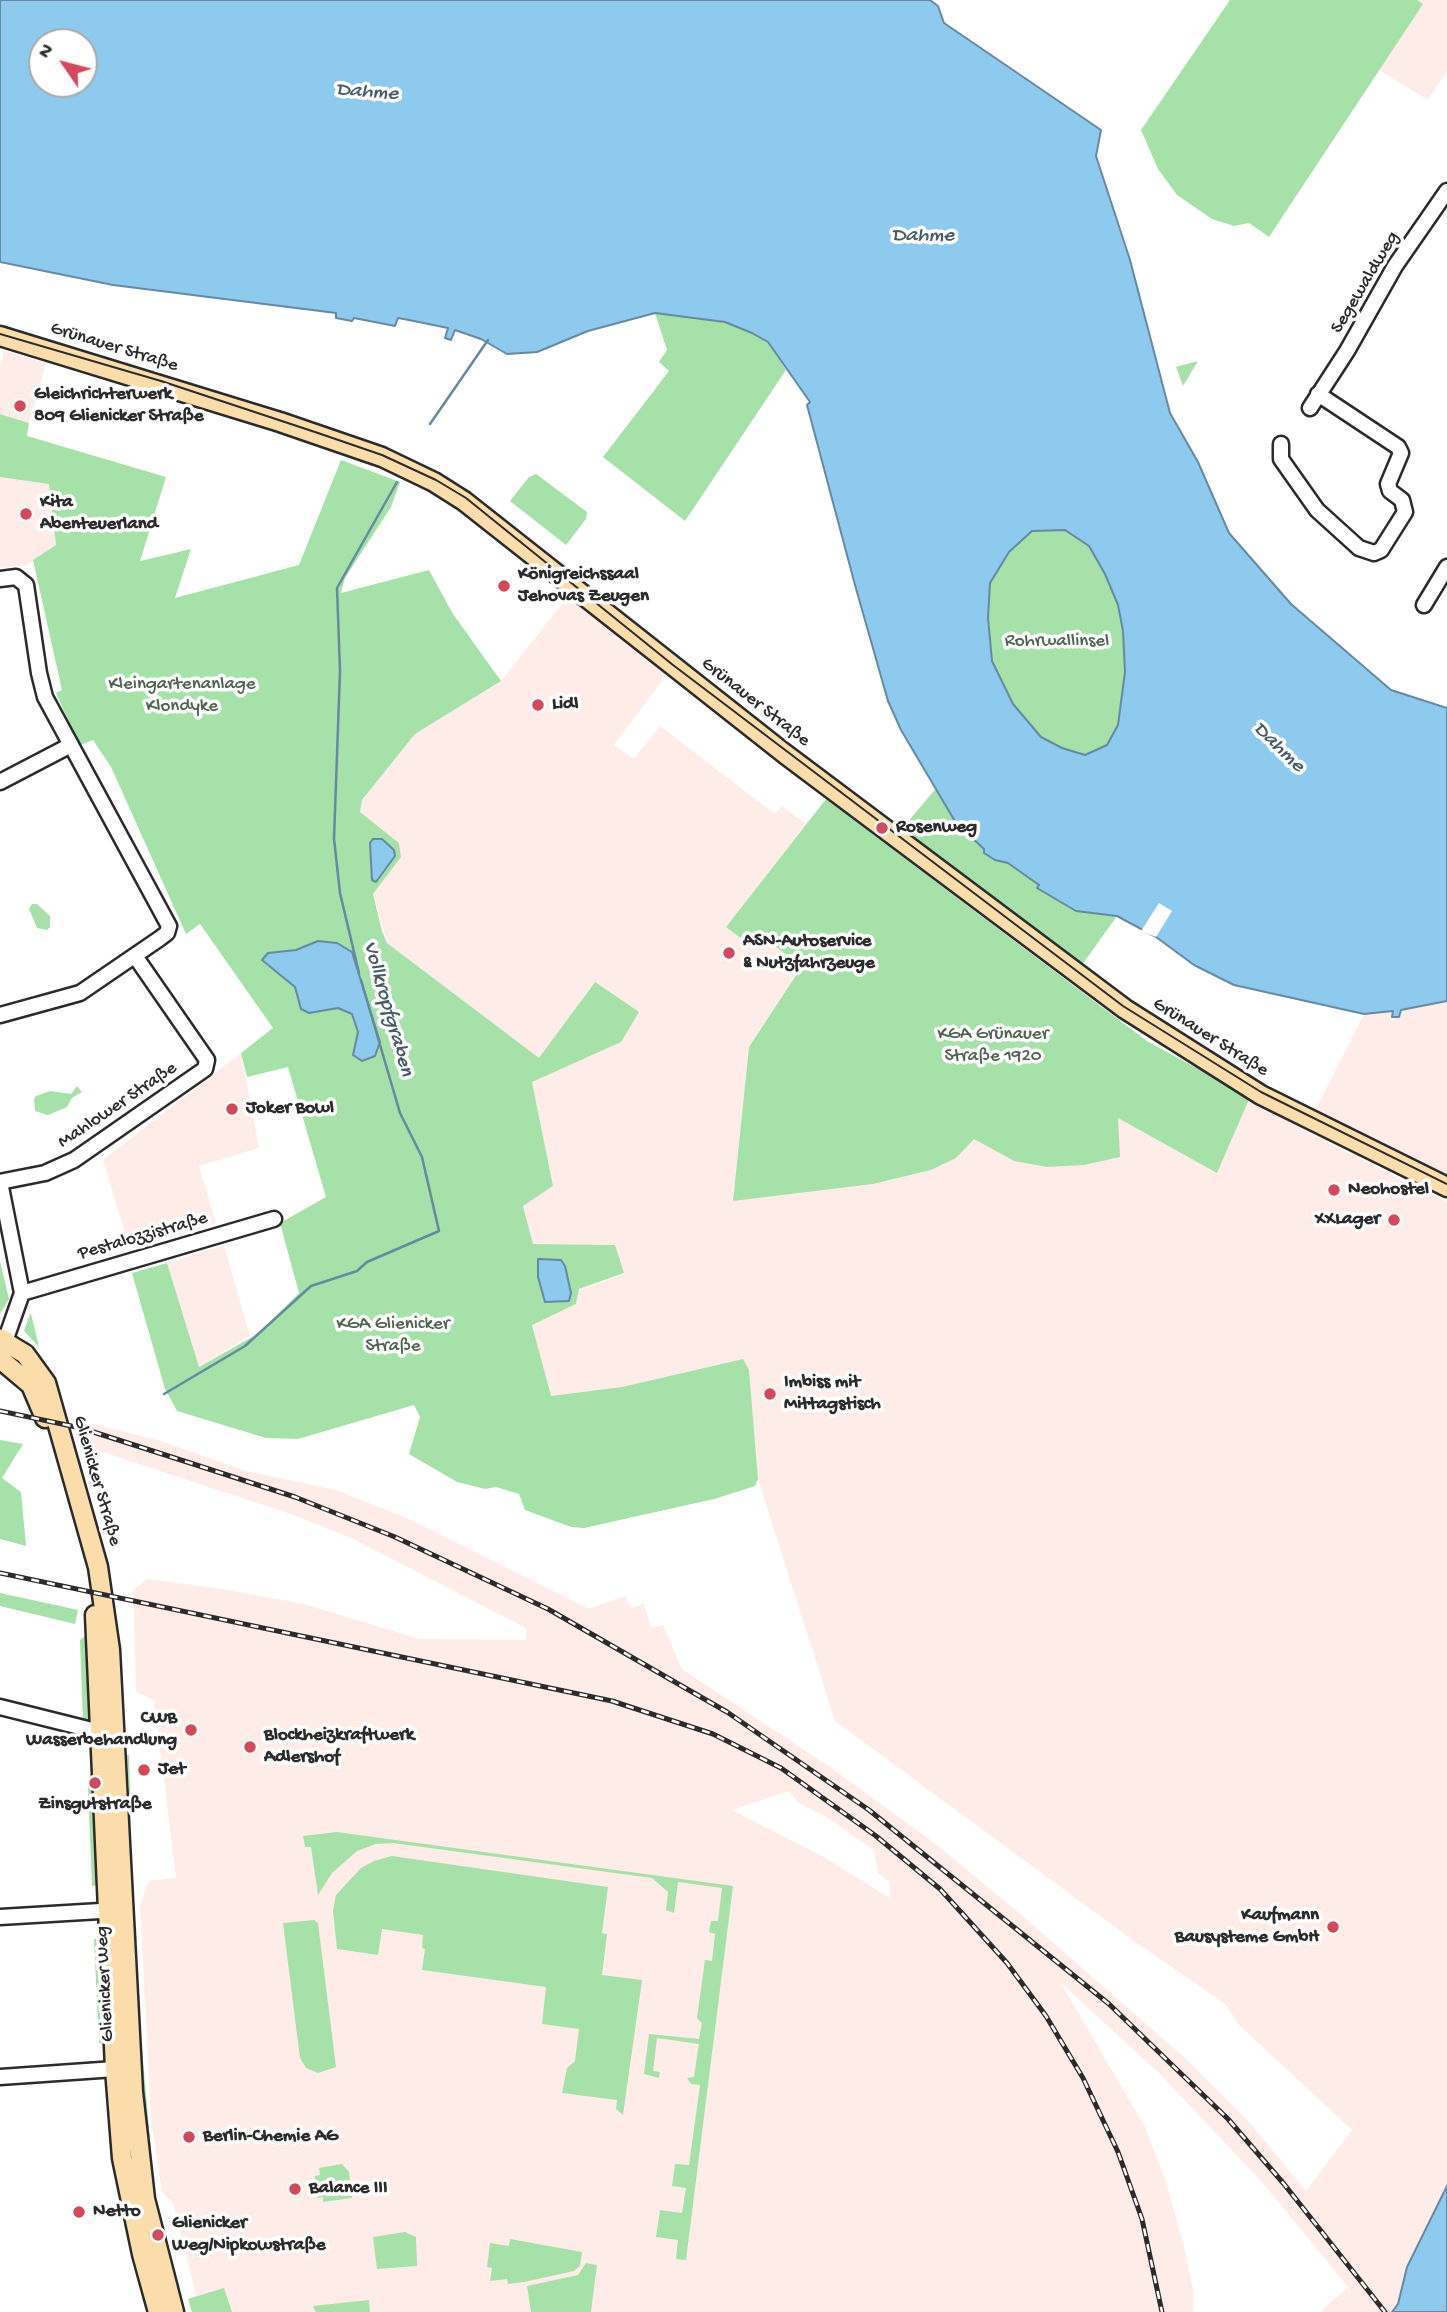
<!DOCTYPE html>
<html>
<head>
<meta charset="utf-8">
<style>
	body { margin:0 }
	#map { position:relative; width:1447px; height:2312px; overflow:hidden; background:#fff; font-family:"Gochi Hand",sans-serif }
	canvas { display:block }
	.north { position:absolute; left:28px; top:28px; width:70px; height:70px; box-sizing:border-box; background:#fff; border:2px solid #aaa; border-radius:50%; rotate:305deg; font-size:19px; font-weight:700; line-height:28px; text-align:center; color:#2b2b2b }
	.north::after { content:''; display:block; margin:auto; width:24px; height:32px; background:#d1495b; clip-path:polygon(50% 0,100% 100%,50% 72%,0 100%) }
</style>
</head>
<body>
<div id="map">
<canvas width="1447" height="2312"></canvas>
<div class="north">N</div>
</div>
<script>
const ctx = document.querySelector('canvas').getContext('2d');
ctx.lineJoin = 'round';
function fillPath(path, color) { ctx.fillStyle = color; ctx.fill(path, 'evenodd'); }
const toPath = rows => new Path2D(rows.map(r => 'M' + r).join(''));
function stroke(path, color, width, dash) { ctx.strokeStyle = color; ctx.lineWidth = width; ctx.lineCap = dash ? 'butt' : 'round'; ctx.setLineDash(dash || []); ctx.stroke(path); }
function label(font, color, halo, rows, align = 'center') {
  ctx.font = font + ' "Gochi Hand",sans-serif'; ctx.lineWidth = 7; ctx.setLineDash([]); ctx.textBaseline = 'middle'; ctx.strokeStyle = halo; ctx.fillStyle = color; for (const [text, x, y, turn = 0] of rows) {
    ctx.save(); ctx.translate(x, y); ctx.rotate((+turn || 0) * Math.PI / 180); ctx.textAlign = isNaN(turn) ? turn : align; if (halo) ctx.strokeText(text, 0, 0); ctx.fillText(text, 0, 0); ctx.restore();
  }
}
fillPath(toPath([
	[1417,0,1447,0,1447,71,1428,100,1379,70,1422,4],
	[4,351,46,363,29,423,0,414,0,366],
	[7,476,49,484,56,545,27,565,0,568,0,477],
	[570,594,670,670,614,745,634,759,660,726,775,814,782,806,806,824,726,927,767,940,802,965,749,1047,733,1200,873,1184,931,1170,956,1158,974,1139,1014,1161,1047,1167,1118,1117,1250,1097,1311,1134,1447,1202,1447,2186,1407,2267,1398,2304,1392,2312,1320,2312,1348,2287,1262,2182,1160,2074,1061,1983,1145,2127,1166,2182,1183,2242,1194,2293,1193,2312,192,2312,188,2299,196,2295,173,2203,162,2192,151,2119,140,1905,149,1881,176,1878,154,1700,136,1692,133,1590,147,1579,222,1589,304,1604,420,1639,526,1640,526,1628,351,1538,288,1513,78,1444,72,1419,158,1440,246,1471,336,1490,409,1519,589,1609,625,1596,631,1608,644,1604,651,1628,663,1625,682,1669,833,1769,937,1845,1018,1912,1185,2058,1250,2123,1306,2191,1352,2130,1239,2025,1225,2004,1131,1939,835,1721,758,1479,749,1370,743,1359,618,1388,550,1396,532,1324,576,1304,579,1290,624,1274,615,1245,533,1244,523,1206,553,1186,532,1082,554,1071,594,982,540,1059,387,943,373,894,401,857,399,843,360,812,362,800,415,734,501,681],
	[789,1791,799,1803,828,1818,874,1850,878,1873,890,1882,890,1898,822,1856,732,1810],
	[1447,1001,1447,1176,1315,1111,1364,1014],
	[241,1053,259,1148,199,1166,216,1223,130,1249,103,1160],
	[224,1245,250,1336,198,1367,167,1263]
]), '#feece8');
fillPath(toPath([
	[1230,0,1417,0,1423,4,1269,237,1249,223,1234,226,1212,219,1177,195,1158,169,1141,130],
	[655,313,725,322,752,333,768,342,786,370,685,521,603,457,669,371,659,362,667,350],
	[1198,361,1183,386,1176,367],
	[0,414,29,423,27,436,166,477,140,561,191,549,175,598,299,565,341,460,400,482,391,507,345,578,341,593,429,570,453,614,501,681,415,734,362,800,360,812,399,843,401,857,373,894,382,931,387,943,539,1058,595,982,639,1012,621,1042,532,1082,553,1186,523,1206,533,1244,615,1245,624,1273,579,1289,576,1304,532,1325,551,1396,622,1387,743,1359,749,1370,758,1479,755,1486,714,1499,584,1528,571,1527,525,1510,519,1494,496,1487,485,1489,457,1482,409,1454,420,1417,414,1405,298,1439,266,1438,177,1411,165,1389,132,1273,167,1263,199,1367,259,1333,299,1293,280,1223,326,1197,288,1067,247,1077,241,1053,273,1028,200,924,186,934,111,767,93,740,81,745,63,709,56,693,62,690,33,560,56,545,49,484,0,477],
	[536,474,587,512,586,519,566,545,510,501,529,477],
	[1065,530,1089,546,1105,574,1118,605,1123,631,1125,672,1118,725,1107,745,1085,755,1062,748,1041,737,1013,704,992,661,988,618,990,583,1009,552,1032,531],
	[937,787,956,823,995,860,1008,863,1039,885,1038,888,1076,911,1117,916,1082,965,902,829],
	[826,799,1147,1041,1250,1097,1217,1173,1118,1118,1120,1157,1084,1165,1047,1167,1014,1161,974,1139,956,1158,931,1170,873,1184,733,1201,749,1047,802,966,767,940,754,948,726,927],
	[32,904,37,904,50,916,50,927,47,930,37,928,29,909],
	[77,1086,82,1092,72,1098,67,1107,48,1115,35,1111,34,1099,36,1096,50,1091,71,1094],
	[0,1261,9,1299,0,1314],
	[30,1314,31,1314,39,1347,24,1331],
	[0,1440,23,1444,2,1478,21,1492,26,1546,0,1539],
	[0,1593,78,1610,75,1624,0,1606],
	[86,1635,91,1721,83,1724,80,1640],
	[127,1755,129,1755,132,1866,131,1829],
	[88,1787,91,1787,97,1876,98,1885,92,1886],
	[337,1832,733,1886,686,2260,676,2259,678,2240,656,2237,660,2210,682,2213,686,2188,672,2186,675,2164,689,2165,700,2085,691,2084,687,2078,694,2077,699,2044,657,2038,653,2071,660,2072,659,2078,644,2074,649,2034,699,2039,702,2023,697,2018,705,1960,712,1961,715,1934,709,1932,711,1921,718,1921,722,1888,678,1882,674,1913,666,1910,668,1892,652,1878,393,1843,376,1844,357,1851,332,1873,318,1895,311,1847,305,1847,303,1836],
	[392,1856,608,1887,602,1933,607,1934,602,1975,642,1980,623,2115,616,2109,617,2100,562,2093,567,2068,575,2061,579,2029,542,2024,546,1987,422,1970,425,1949,422,1948,423,1935,382,1929,378,1955,337,1949,333,1911,336,1895,361,1868,374,1861],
	[314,1920,318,1923,336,2067,318,2073,306,2068,300,2058,283,1923],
	[100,1938,102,2043,99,2043,94,1939],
	[142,2049,151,2150,148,2151,140,2050],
	[342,2164,349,2172,352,2198,323,2202,323,2197,317,2198,317,2193,321,2192,319,2182,315,2181,315,2176,320,2175,319,2168],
	[405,2232,416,2237,417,2266,377,2269,373,2237],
	[510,2239,582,2252,580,2266,574,2271,524,2282,508,2284,507,2279,490,2281,492,2268,487,2267,490,2243,509,2246],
	[586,2263,597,2265,591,2312,531,2312,527,2286,578,2275],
	[224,2288,232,2312,192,2312,188,2299],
	[369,2300,370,2312,316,2312,313,2306]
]), '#a5e1a8');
const water = toPath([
	[0,0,930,0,938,6,944,23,1101,130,1096,156,1130,260,1170,413,1198,462,1229,533,1291,604,1391,690,1447,708,1447,1001,1401,1010,1399,1017,1392,1017,1393,1011,1364,1014,1234,985,1194,965,1156,937,1117,916,1076,911,1037,888,1039,885,1008,863,995,860,984,853,984,849,956,823,901,730,888,701,855,585,807,405,810,402,768,342,752,333,725,322,655,313,588,331,537,352,507,354,481,339,455,330,451,340,445,338,448,328,409,320,398,318,395,326,354,318,352,321,336,318,336,313,113,285,0,262,0,0],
	[42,42,84,42,84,84,42,84,42,42],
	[1065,530,1089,546,1105,574,1118,605,1123,631,1125,672,1118,725,1107,745,1085,755,1062,748,1041,737,1013,704,992,661,988,618,990,583,1009,552,1032,531,1065,530],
	[373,839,382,839,394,850,395,856,376,882,372,880,370,843,373,839],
	[318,941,337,943,352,952,380,1042,375,1056,362,1061,353,1055,358,1032,352,1014,338,1008,309,1013,301,1009,295,987,262,960,268,953,296,950,318,941],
	[538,1259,561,1260,565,1266,571,1293,569,1301,545,1302,538,1277,538,1259],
	[1447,2186,1447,2312,1392,2312,1398,2304,1407,2267,1447,2186]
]);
fillPath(water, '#8dcaed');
stroke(water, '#668a9f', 2);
fillPath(toPath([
	[1159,903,1172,911,1156,937,1141,931]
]), '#fff');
stroke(toPath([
	[430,424,488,340],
	[359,973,340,893,334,839,340,671,337,588,397,482],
	[164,1394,245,1346,311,1286,357,1271,367,1262,439,1231,422,1157,400,1113,361,980]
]), '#668a9f', 2.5);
const minor = toPath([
	[1310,408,1347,351,1395,266,1447,191],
	[1281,444,1281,459,1317,510,1359,548,1374,553,1381,550,1405,512,1402,500,1390,491,1388,484,1401,453,1398,447,1318,394],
	[0,579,16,577,26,585,39,673,45,697,169,926,167,933,159,939,80,993,0,1015],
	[1424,605,1447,567],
	[0,782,69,746],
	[0,1182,45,1173,74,1160,205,1069,207,1060,135,956],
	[0,1182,22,1293,3,1347],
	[22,1293,274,1219],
	[0,1707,100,1732],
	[0,1917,117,1910],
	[0,2077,115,2069]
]);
const major = toPath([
	[0,336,280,422,382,457,434,482,464,501,785,754,1125,1009,1261,1095,1447,1187],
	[5,1342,25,1354,46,1383,98,1567,110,1650,133,2092,145,2199,174,2312],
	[0,1359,31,1385,45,1418],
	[95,1615,115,2069,122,2158,142,2254,158,2312]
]);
const highway = toPath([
	[0,1340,5,1342]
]);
stroke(minor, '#2b2b2b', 19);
stroke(major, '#2b2b2b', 23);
stroke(highway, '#2b2b2b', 26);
stroke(minor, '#fff', 14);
stroke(major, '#faddab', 18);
stroke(highway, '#faddab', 21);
stroke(toPath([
	[0,334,161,381,318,433,382,455,436,480,466,498,673,665,1123,1006,1261,1092,1447,1184]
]), '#2b2b2b', 2);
const rail = toPath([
	[0,1411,81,1428,184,1461,295,1497,395,1537,548,1609,727,1712,869,1810,1109,2004,1228,2119,1284,2184,1385,2312],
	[0,1573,612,1701,713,1734,781,1768,876,1836,940,1889,1007,1963,1046,2016,1083,2078,1118,2152,1142,2219,1162,2312]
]);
stroke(rail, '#2b2b2b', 5);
stroke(rail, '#fff', 2.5, [8]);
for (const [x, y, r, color] of [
	[20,406,7,"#d1495b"],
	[26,514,7,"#d1495b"],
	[504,586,7,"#d1495b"],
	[538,705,7,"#d1495b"],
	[882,828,7,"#d1495b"],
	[729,953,7,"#d1495b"],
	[232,1109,7,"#d1495b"],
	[1334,1190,7,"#d1495b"],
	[1394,1220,7,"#d1495b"],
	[770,1394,7,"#d1495b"],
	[191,1730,7,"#d1495b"],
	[250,1747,7,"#d1495b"],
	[144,1770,7,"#d1495b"],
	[95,1783,7,"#d1495b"],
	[1333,1927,7,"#d1495b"],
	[189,2137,7,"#d1495b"],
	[295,2189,7,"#d1495b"],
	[79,2212,7,"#d1495b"],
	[158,2235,7,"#d1495b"]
]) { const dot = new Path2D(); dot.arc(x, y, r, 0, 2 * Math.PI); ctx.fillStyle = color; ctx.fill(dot); stroke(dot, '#fff', 2.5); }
label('19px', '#2b2b2b', '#fff', [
	["Segewaldweg",1366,283,-59],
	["Grünauer Straße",114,348,17],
	["Grünauer Straße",755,703,38],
	["Grünauer Straße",1210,1038,32],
	["Mahlower Straße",118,1106,-34],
	["Pestalozzistraße",143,1237,-16],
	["Glienicker Straße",96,1481,74],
	["Glienicker Weg",106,1984,-93]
]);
label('bold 19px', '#2b2b2b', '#fff', [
	["Gleichrichterwerk",34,395],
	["809 Glienicker Straße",34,417],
	["Kita",40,503],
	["Abenteuerland",40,525],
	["Königreichssaal",518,575],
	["Jehovas Zeugen",518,597],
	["Lidl",552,705],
	["Rosenweg",896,828],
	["ASN-Autoservice",743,942],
	["& Nutzfahrzeuge",743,964],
	["Joker Bowl",246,1109],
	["Neohostel",1348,1190],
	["XXLager",1380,1220,"right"],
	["Imbiss mit",784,1383],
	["Mittagstisch",784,1405],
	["CWB",177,1719,"right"],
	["Wasserbehandlung",177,1741,"right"],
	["Blockheizkraftwerk",264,1736],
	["Adlershof",264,1758],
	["Jet",158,1770],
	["Zinsgutstraße",95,1805,"center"],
	["Kaufmann",1319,1916,"right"],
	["Bausysteme GmbH",1319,1938,"right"],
	["Berlin-Chemie AG",203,2137],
	["Balance III",309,2189],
	["Netto",93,2212],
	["Glienicker",172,2224],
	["Weg/Nipkowstraße",172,2246]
], 'left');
label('19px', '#506250', '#fff', [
	["Rohrwallinsel",1057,642],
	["Kleingartenanlage",182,685],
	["Klondyke",182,707],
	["KGA Grünauer",993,1035],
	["Straße 1920",993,1057],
	["KGA Glienicker",393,1325],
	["Straße",393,1347]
]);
label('italic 21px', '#485b65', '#fff', [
	["Dahme",367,93,4],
	["Dahme",923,237],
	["Dahme",1278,748,44],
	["Vollkropfgraben",387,1009,74]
]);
</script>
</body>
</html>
